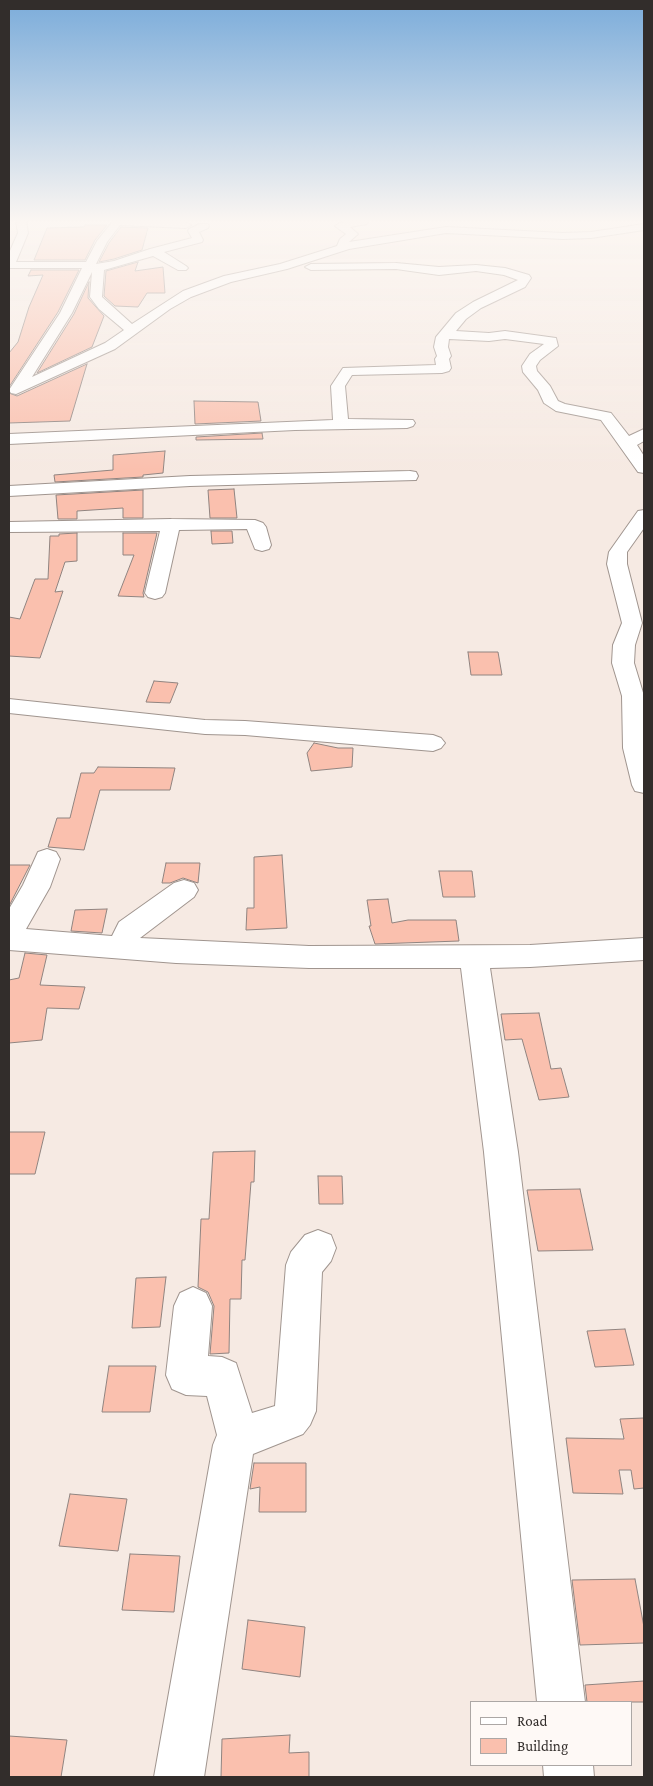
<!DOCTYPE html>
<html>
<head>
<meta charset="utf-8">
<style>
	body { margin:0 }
	#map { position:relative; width:653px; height:1786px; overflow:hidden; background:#f6eae3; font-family:"Crimson Pro",serif }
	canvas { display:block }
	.frame { position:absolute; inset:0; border:10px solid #322d2b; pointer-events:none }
	.legend { position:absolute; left:470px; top:1701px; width:162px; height:65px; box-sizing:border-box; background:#fef9f6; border:1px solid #aca7a5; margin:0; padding:6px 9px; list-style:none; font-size:15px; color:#322d2b }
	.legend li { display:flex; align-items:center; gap:10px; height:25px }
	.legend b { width:25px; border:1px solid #aca7a5 }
</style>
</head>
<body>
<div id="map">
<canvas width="653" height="1786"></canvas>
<div class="frame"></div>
<ul class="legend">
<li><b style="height:6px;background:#fff"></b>Road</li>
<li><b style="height:14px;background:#fac0ae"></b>Building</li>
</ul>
</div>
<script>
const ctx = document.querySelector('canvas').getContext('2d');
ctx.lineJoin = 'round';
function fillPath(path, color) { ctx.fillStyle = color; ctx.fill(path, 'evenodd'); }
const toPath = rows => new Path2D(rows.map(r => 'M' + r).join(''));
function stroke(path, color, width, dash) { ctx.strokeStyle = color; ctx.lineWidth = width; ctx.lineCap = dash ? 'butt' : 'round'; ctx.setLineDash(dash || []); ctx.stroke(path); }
const building = toPath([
	[85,225,107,225,95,240,85,260,34,260,47,228,84,227,85,225],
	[121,227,148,228,142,250,114,259,99,262,109,243,121,227],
	[138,262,135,271,163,267,165,293,147,293,138,307,115,306,104,296,106,271,138,262],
	[31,270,79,270,58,312,9,387,9,353,18,342,29,307,43,275,28,276,31,270],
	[89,282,88,298,104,316,92,347,37,373,74,314,89,282],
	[87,364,70,421,9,423,9,393,17,396,87,364],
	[194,401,258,402,261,421,195,424,194,401],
	[262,433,263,439,196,440,196,437,262,433],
	[165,451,163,473,143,475,143,477,55,482,54,475,113,470,113,455,165,451],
	[234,489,237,518,210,518,208,490,234,489],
	[143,490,143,518,123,518,123,508,77,511,77,519,58,519,56,495,143,490],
	[211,531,232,531,233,543,212,544,211,531],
	[77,533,77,561,65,562,55,592,63,591,40,658,9,656,9,617,20,619,35,579,48,579,50,536,59,536,59,534,77,533],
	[123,533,157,533,143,593,144,597,118,596,134,555,123,555,123,533],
	[468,652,498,652,502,675,471,675,468,652],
	[154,681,178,683,170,703,146,702,154,681],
	[314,743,338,748,353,748,352,767,311,771,307,753,314,743],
	[98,767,175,768,170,790,100,790,84,850,48,847,57,818,70,818,81,773,94,773,98,767],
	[282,855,287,928,246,930,247,908,254,908,254,857,282,855],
	[166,863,200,863,198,883,183,878,170,883,162,883,166,863],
	[9,865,30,865,9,906,9,865],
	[439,871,472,871,475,897,443,897,439,871],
	[388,899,392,923,408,920,456,920,459,941,375,944,369,926,371,926,367,900,388,899],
	[107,909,102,933,71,931,75,910,107,909],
	[25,953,47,955,40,985,85,987,79,1009,47,1008,42,1040,9,1043,9,980,19,978,25,953],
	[539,1013,551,1069,561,1068,569,1097,539,1100,522,1039,505,1040,501,1014,539,1013],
	[9,1132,45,1132,35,1174,9,1174,9,1132],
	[255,1151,254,1182,251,1182,245,1260,242,1260,241,1299,230,1299,229,1353,210,1354,214,1306,208,1292,198,1287,201,1219,209,1219,213,1152,255,1151],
	[318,1176,342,1176,343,1204,319,1204,318,1176],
	[580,1189,593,1250,538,1251,527,1190,580,1189],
	[166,1277,160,1327,132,1328,136,1278,166,1277],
	[625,1329,634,1365,595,1367,587,1331,625,1329],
	[109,1366,156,1366,150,1412,102,1412,109,1366],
	[644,1418,644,1488,634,1489,631,1470,619,1470,623,1494,573,1493,566,1438,624,1439,620,1419,644,1418],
	[254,1463,306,1463,306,1512,259,1512,260,1487,250,1489,254,1463],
	[70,1494,127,1499,118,1551,59,1546,70,1494],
	[130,1554,180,1556,174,1612,122,1610,130,1554],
	[635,1579,644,1627,644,1643,580,1645,572,1580,635,1579],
	[248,1620,305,1627,300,1677,242,1669,248,1620],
	[644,1681,644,1702,587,1702,585,1685,644,1681],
	[290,1735,289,1753,309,1752,309,1777,221,1777,222,1739,290,1735],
	[9,1736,67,1740,61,1777,9,1777,9,1736]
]);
fillPath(building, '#fac0ae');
stroke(building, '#908480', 1);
const minor = toPath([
	[16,220,26,220,28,233,16,262,86,262,97,241,114,220,186,222,191,225,186,228,120,225,107,242,96,264,114,261,150,249,192,238,188,231,189,229,200,224,208,224,209,226,208,228,199,232,203,240,202,242,164,252,186,266,188,268,186,270,178,270,153,256,104,270,102,297,132,324,183,291,224,276,280,264,337,246,340,239,346,234,335,226,340,223,358,220,366,220,368,222,367,224,350,227,358,234,349,242,446,227,563,233,591,232,644,224,644,230,591,238,563,239,446,233,349,249,287,269,231,282,191,297,170,309,115,349,16,394,11,393,9,390,60,313,82,268,9,268,9,253,18,233,16,220],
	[92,272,90,297,99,309,124,330,105,343,32,377,72,313,92,272],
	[396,263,439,267,476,265,505,268,529,275,531,278,525,287,481,308,466,319,456,331,489,333,505,331,556,338,558,346,540,360,536,366,537,371,550,386,558,401,565,404,611,413,629,436,644,429,644,441,637,445,644,456,644,473,638,472,601,420,556,411,544,403,538,390,523,372,522,366,530,354,544,344,505,339,489,341,449,339,448,347,451,356,449,359,451,368,449,371,442,373,352,375,345,386,348,419,413,420,415,423,413,426,407,428,295,430,9,444,9,434,333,420,331,386,343,368,436,365,435,359,437,356,434,347,436,337,456,313,473,302,518,280,504,275,476,271,439,275,396,269,311,270,305,267,311,264,396,263],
	[410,471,416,472,418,476,416,480,190,486,9,496,9,486,190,476,410,471],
	[644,510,644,528,627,552,627,564,642,623,635,645,634,663,644,696,644,793,635,791,632,785,623,748,622,696,612,663,613,645,622,623,607,564,609,552,638,511,644,510],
	[171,519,255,520,263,523,266,527,271,545,269,549,262,551,255,549,247,529,179,530,165,593,162,597,155,599,148,597,145,593,160,531,9,532,9,522,171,519],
	[9,699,205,720,245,721,433,735,441,738,445,743,441,748,433,751,245,735,205,734,9,713,9,699],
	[47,849,56,852,60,859,50,887,26,929,112,936,119,922,174,883,184,880,194,883,198,890,194,897,140,938,309,946,530,945,644,938,644,960,530,967,490,968,518,1152,585,1702,537,1702,484,1152,461,968,309,968,176,963,9,950,9,909,23,885,38,852,47,849],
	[318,1230,331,1235,336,1248,331,1261,322,1272,316,1411,310,1425,303,1434,253,1454,204,1777,154,1777,213,1445,217,1435,207,1396,186,1395,172,1389,166,1375,174,1306,180,1293,193,1287,206,1293,212,1306,208,1356,222,1357,236,1363,252,1413,275,1406,286,1265,291,1252,305,1235,318,1230],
	[543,1765,593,1765,594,1777,544,1777,543,1765]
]);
stroke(minor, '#a0958f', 2);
fillPath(minor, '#fff');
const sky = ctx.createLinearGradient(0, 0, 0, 470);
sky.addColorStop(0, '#7bacda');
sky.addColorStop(0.47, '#fbf6f2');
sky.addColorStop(1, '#fbf6f200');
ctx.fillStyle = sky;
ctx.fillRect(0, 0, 653, 470);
</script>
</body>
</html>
